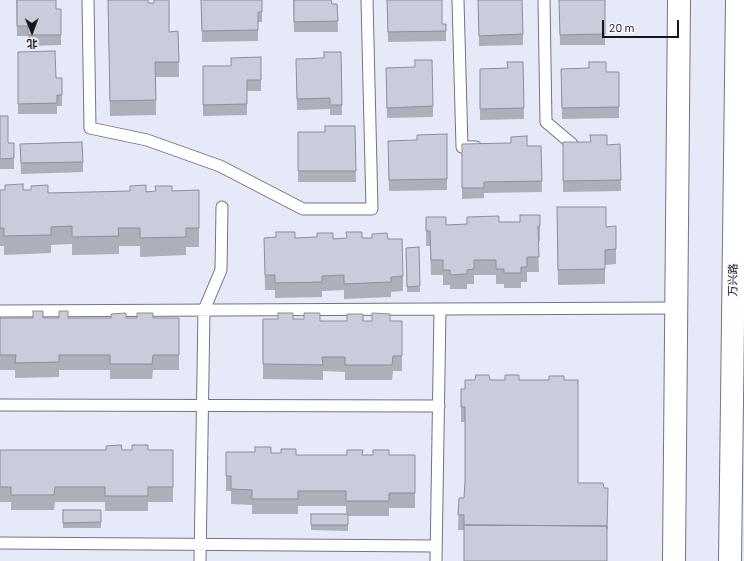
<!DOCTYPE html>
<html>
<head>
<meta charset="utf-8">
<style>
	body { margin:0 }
	#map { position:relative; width:744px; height:561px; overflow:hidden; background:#e6e9f8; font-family:Barlow,"Noto Sans SC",sans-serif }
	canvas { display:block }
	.north { position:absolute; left:12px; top:12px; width:40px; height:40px; -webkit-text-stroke:3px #f5f6fc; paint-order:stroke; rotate:179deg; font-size:11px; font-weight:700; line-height:16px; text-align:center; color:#16171c }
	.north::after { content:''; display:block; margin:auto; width:14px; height:18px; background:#16171c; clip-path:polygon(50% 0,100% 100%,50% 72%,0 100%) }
	.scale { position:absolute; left:602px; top:20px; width:77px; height:18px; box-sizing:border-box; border:2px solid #16171c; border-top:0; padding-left:5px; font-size:12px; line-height:14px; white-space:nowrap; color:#16171c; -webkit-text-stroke:3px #f5f6fc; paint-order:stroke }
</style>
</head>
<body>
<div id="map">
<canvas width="744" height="561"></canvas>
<div class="north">北</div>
<div class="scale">20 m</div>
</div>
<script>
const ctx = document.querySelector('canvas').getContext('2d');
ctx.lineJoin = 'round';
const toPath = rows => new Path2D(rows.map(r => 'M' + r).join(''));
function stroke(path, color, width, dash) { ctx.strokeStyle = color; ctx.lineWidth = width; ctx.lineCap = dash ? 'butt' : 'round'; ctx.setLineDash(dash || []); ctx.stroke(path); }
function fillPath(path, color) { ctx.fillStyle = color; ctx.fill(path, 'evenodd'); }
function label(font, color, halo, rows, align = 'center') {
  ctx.font = font + ' Barlow,"Noto Sans SC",sans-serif'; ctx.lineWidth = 3; ctx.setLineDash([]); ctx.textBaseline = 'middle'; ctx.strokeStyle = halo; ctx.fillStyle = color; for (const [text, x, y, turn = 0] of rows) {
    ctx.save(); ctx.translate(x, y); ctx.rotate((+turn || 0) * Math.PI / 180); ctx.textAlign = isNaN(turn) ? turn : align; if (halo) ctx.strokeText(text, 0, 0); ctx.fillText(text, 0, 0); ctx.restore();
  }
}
const service = toPath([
	[88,0,90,128,147,140,220,166,303,209,372,209,367,0],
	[458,0,462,147,476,147],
	[544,0,546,122,572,144],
	[0,311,440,309],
	[0,405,439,406],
	[0,543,436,546],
	[200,561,204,310,221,270,222,207],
	[436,561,440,309,676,308]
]);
const primary = toPath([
	[674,561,679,0],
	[730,561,737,0]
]);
stroke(service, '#727582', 13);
stroke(primary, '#727582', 24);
stroke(service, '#fff', 11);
stroke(primary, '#fff', 22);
fillPath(toPath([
	[16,0,56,9,61,9,61,45,28,46,28,36,17,36],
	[108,0,148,3,169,32,178,31,179,77,156,77,156,115,110,116],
	[201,0,262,0,262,22,258,22,258,41,202,42],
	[293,0,332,4,337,4,338,32,294,32],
	[387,0,442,24,446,24,446,41,388,42],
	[478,0,523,34,523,45,479,46],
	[559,0,605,0,605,45,560,45],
	[18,52,56,78,62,78,62,106,57,106,57,114,18,114],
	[341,52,342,115,330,115,330,109,297,110,296,70],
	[261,57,261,91,247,91,247,115,203,116,203,66,231,66],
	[523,62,524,119,480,120,480,69,507,68],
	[415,67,433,106,433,117,387,118,386,78],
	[561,69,606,72,619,72,619,118,562,119],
	[0,116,8,143,14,143,14,169,0,169],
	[355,126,356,182,298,182,298,132,325,132],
	[447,134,447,190,389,191,388,152,417,140],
	[563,142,607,145,620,144,621,191,563,192],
	[20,144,83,162,83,172,21,174],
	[462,144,527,146,541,146,542,192,484,193,484,198,462,199],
	[0,190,23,190,48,193,172,191,199,228,199,247,186,247,186,255,140,257,140,246,119,246,119,254,72,255,72,244,51,245,51,253,4,255,4,246,0,246],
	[540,215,540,241,538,241,539,272,527,272,527,282,521,282,521,288,504,288,504,284,496,284,496,275,474,275,474,284,467,284,467,289,450,289,450,285,443,285,443,275,431,275,430,246,426,246,426,217,446,225,520,222],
	[557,222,606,227,616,226,616,264,605,265,605,284,558,285],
	[276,232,295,238,388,239,403,276,403,291,391,292,391,297,344,299,344,290,322,291,322,297,275,298,275,290,265,290,264,238,276,237],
	[419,247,420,292,407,292,406,248],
	[0,318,179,318,179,370,153,370,152,379,110,379,110,370,59,370,59,377,15,378,15,370,0,370],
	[263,319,293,319,320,321,402,321,402,371,393,371,392,380,345,380,345,372,323,371,323,380,263,379],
	[564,376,464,530,458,530,459,498,464,498,465,482,465,422,461,422,461,389,465,389,490,380,549,380],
	[0,450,173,450,173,502,148,502,148,511,105,511,105,502,55,502,54,510,11,510,11,502,0,502],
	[226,452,271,453,296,455,415,455,415,508,389,508,389,516,348,516,348,531,311,530,311,514,346,514,346,506,298,506,298,514,252,514,252,505,231,504,231,491,226,491],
	[63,510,101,510,101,528,63,528]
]), '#adafbb');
const building = toPath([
	[17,0,56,0,56,9,61,9,61,35,28,35,28,26,17,26,17,0],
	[108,0,148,0,148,3,154,3,154,0,169,0,169,32,178,31,179,62,155,62,156,100,110,101,108,0],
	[201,0,262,0,262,12,258,12,258,30,202,31,201,0],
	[294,0,331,0,332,4,337,4,338,21,294,22,294,0],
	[387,0,442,0,442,24,446,24,446,31,388,32,387,0],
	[478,0,522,0,523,34,479,36,478,0],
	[559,0,605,0,605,34,560,35,559,0],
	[55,51,56,78,62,78,62,95,57,95,57,103,18,104,18,52,55,51],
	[324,52,341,52,342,105,330,105,330,98,297,99,296,59,324,58,324,52],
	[261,57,261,80,247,80,247,104,203,105,203,66,231,66,231,58,261,57],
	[415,60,432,60,433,106,387,108,386,68,415,67,415,60],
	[507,62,523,62,524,108,480,109,480,69,508,68,507,62],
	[589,62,606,62,606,72,619,72,619,107,562,108,561,69,589,68,589,62],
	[0,116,8,116,8,143,14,143,14,158,0,159,0,116],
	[325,126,355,126,356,171,298,171,298,132,325,132,325,126],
	[447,134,447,179,389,180,388,141,417,140,417,135,447,134],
	[590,135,607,135,607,145,620,144,621,180,563,181,563,142,591,142,590,135],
	[527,136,527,146,541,146,542,181,484,182,484,188,462,188,462,144,511,143,511,137,527,136],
	[82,142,83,162,21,163,20,144,82,142],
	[23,184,23,190,31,190,31,186,48,185,48,193,130,191,130,186,146,185,146,192,156,191,155,186,172,186,172,191,199,190,199,228,186,228,186,237,140,238,140,228,118,228,119,236,72,237,72,226,51,227,51,235,4,236,4,228,0,228,0,190,5,190,5,185,23,184],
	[557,207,606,207,606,227,616,226,616,249,605,250,605,269,558,270,557,207],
	[520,215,540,215,540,226,538,226,539,257,527,257,527,267,521,267,521,273,504,273,504,269,496,269,496,260,474,260,474,269,467,270,467,274,450,275,450,270,443,270,443,260,431,260,430,231,426,231,426,217,446,217,446,225,467,224,467,217,499,216,499,222,520,222,520,215],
	[276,232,295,232,295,238,317,237,317,233,333,233,333,239,347,238,346,232,362,232,362,238,372,238,372,234,387,233,388,239,402,239,403,276,391,277,391,282,344,284,344,275,322,276,322,282,275,283,275,275,265,275,264,238,276,237,276,232],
	[419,247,420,286,407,287,406,248,419,247],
	[33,311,43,311,43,318,59,318,59,311,68,311,68,318,111,318,111,314,126,313,126,318,137,318,137,313,153,313,153,318,179,318,179,355,153,355,152,364,110,364,110,355,59,355,59,362,15,363,16,355,0,355,0,318,33,318,33,311],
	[278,313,293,313,293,319,304,319,304,313,320,313,320,321,347,321,347,314,363,314,363,321,372,321,372,313,390,314,390,321,402,321,402,356,393,356,392,365,345,365,345,357,322,357,323,365,263,364,263,319,278,319,278,313],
	[476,375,489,375,490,380,505,380,505,375,519,375,519,380,549,380,549,376,564,376,564,380,578,380,578,483,603,483,604,488,608,488,607,529,607,526,464,525,464,515,458,515,459,498,464,498,465,482,465,407,461,407,461,389,465,389,465,380,475,380,476,375],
	[121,445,122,450,132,450,132,445,148,445,148,450,173,450,173,487,148,487,148,496,105,496,105,487,55,487,54,495,11,495,11,487,0,487,0,450,106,450,106,446,121,445],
	[255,447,271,447,271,453,281,453,281,449,296,449,296,455,347,455,347,450,363,450,362,455,373,455,373,450,389,450,389,455,415,455,415,493,389,493,389,501,346,501,346,491,298,491,298,499,252,499,252,490,231,489,231,476,226,476,226,452,255,452,255,447],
	[63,510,101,510,101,522,63,523,63,510],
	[311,514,348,514,348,525,311,525,311,514],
	[464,525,607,526,607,561,464,561,464,525]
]);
fillPath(building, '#c9ccda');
stroke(building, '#8d8f99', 1);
label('11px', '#16171c', '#f5f6fc', [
	["万兴路",733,280,-89]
]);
</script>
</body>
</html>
